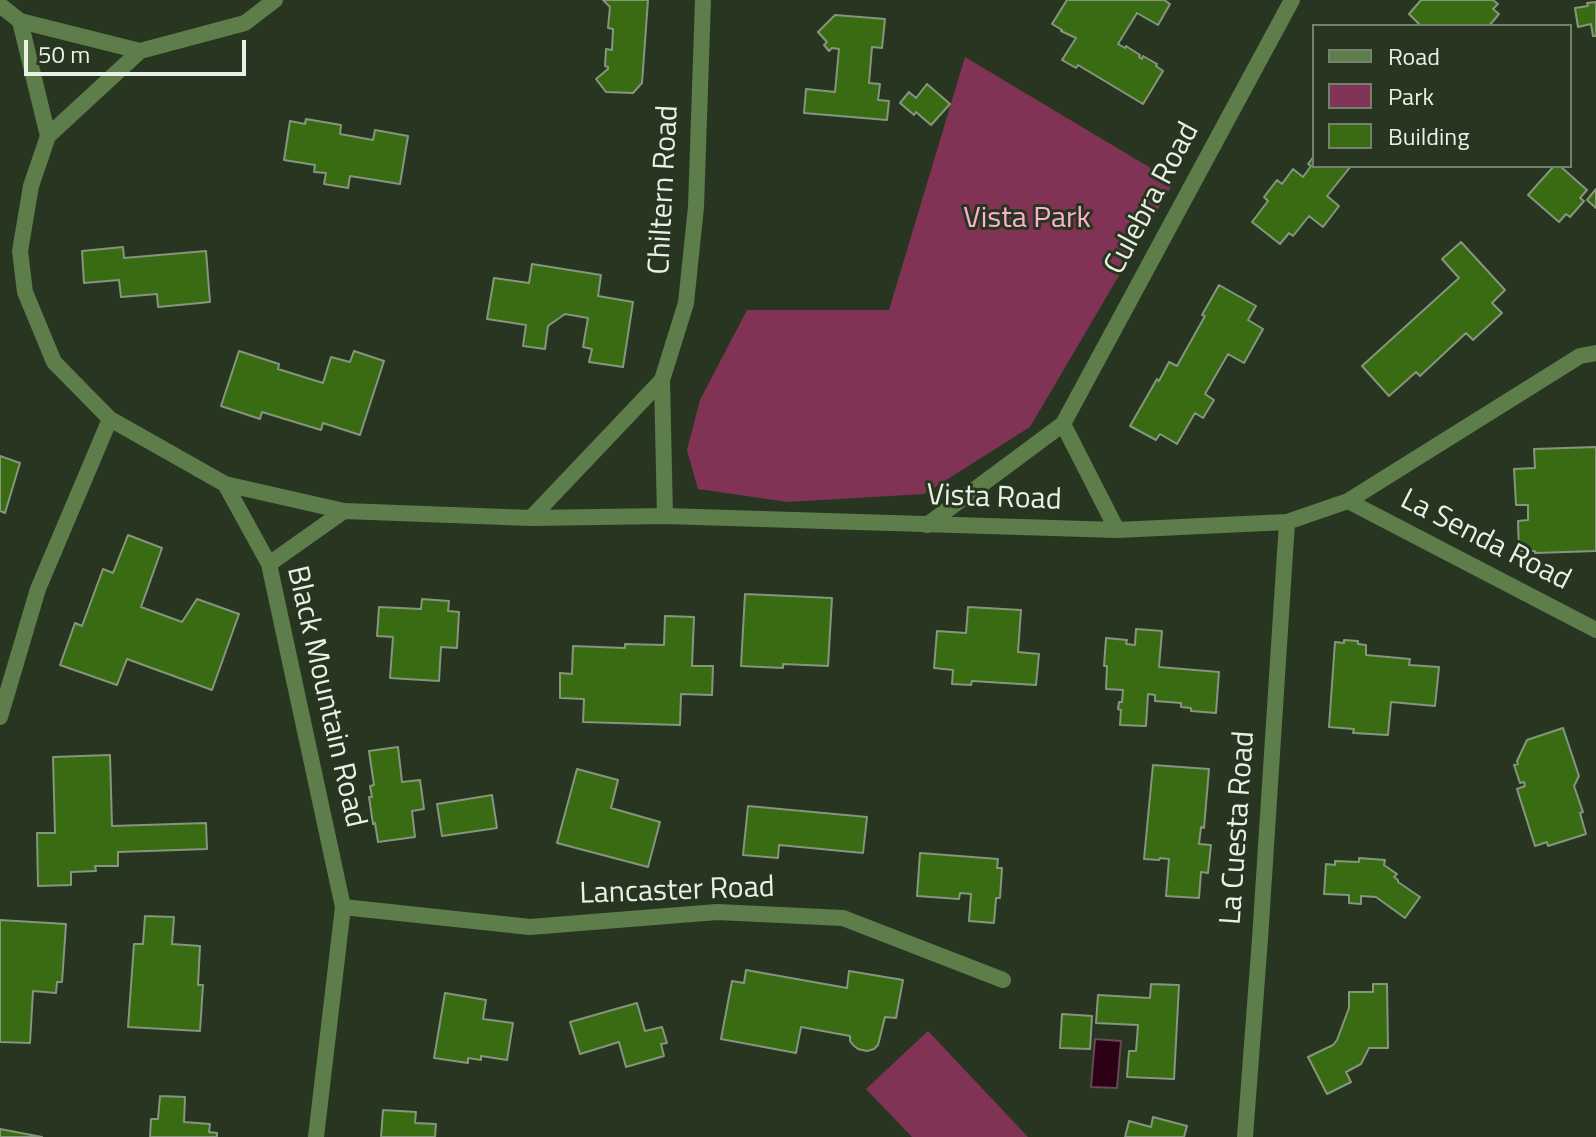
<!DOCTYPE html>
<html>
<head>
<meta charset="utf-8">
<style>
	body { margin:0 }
	#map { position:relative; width:1596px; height:1137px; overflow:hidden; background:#283621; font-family:"Titillium Web",sans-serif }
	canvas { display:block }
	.legend { position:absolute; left:1312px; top:24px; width:260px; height:144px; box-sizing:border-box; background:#283621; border:2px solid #75816f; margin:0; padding:10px 14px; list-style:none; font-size:24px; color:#e8f1e4 }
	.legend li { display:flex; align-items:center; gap:16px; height:40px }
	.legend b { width:40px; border:2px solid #75816f }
	.scale { position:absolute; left:24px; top:40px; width:222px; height:36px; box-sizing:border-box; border:4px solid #e8f1e4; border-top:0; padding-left:10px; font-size:24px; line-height:28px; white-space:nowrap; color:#e8f1e4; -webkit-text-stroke:6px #283621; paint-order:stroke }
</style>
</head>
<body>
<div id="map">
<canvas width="1596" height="1137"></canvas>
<ul class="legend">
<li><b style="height:10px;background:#5d7e4b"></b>Road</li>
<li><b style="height:22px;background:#813355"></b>Park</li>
<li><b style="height:22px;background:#396b13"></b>Building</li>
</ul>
<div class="scale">50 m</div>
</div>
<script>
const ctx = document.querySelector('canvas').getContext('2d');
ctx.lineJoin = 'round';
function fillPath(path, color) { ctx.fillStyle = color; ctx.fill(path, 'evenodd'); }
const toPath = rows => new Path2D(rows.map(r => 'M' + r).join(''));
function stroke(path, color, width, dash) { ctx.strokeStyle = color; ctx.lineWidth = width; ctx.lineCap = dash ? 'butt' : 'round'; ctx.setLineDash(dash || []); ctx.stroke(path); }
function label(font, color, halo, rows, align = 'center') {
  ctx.font = font + ' "Titillium Web",sans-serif'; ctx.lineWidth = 6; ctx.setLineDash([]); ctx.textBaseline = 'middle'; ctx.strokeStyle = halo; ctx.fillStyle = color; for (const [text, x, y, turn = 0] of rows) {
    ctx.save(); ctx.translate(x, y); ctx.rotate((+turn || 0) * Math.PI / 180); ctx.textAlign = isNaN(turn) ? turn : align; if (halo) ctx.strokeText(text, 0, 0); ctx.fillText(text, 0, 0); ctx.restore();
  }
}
fillPath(toPath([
	[965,57,1174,182,1030,427,924,494,788,502,698,489,687,450,700,400,747,310,889,310],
	[928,1031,1028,1137,912,1137,866,1089]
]), '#813355');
const water = toPath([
	[1095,1039,1121,1041,1117,1088,1091,1087,1095,1039]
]);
fillPath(water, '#2c0116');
stroke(water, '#644954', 2);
const building = toPath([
	[603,0,648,0,642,83,633,93,606,92,596,79,608,69,608,67,605,66,606,49,612,50,613,29,608,28,610,7,603,0],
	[1067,0,1164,0,1170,4,1158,25,1137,13,1118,44,1125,48,1126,46,1140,55,1139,57,1142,59,1143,56,1157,64,1156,66,1163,71,1143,104,1078,65,1076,68,1062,60,1076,38,1061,31,1062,30,1052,24,1067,0],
	[1421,0,1493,0,1498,4,1493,9,1499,14,1489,26,1421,26,1409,14,1421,0],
	[1596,2,1596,36,1593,36,1591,24,1578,27,1575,8,1588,6,1587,3,1596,2],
	[835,15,885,19,882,48,872,47,869,83,880,84,878,100,889,101,887,120,804,113,806,89,835,92,839,49,832,48,829,51,824,45,827,42,818,32,835,15],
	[927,84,950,104,931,125,916,112,914,115,900,103,909,92,916,98,927,84],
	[306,119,341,125,340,134,373,140,375,130,408,136,400,184,350,176,348,188,324,184,326,173,314,172,315,165,284,160,290,121,305,124,306,119],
	[1314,156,1314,166,1351,166,1327,196,1339,206,1323,227,1309,216,1293,236,1289,233,1280,244,1252,222,1268,201,1264,197,1277,180,1282,184,1293,169,1303,177,1311,166,1308,164,1314,156],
	[1554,166,1560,166,1587,190,1580,198,1584,201,1570,217,1566,214,1559,222,1528,195,1554,166],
	[1596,189,1596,208,1587,200,1596,189],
	[1461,242,1505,290,1492,303,1502,313,1473,340,1466,333,1420,376,1416,372,1389,396,1362,366,1459,278,1442,259,1461,242],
	[123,247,124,258,206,251,210,302,158,307,157,294,121,297,119,280,84,283,82,251,123,247],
	[532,264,601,275,598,296,633,302,623,367,589,362,592,349,583,347,588,318,565,314,548,326,545,349,523,346,526,325,487,319,494,278,529,283,532,264],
	[1219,285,1256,306,1248,320,1263,329,1244,363,1228,354,1205,394,1214,400,1203,418,1195,413,1177,444,1160,434,1156,440,1130,426,1157,379,1159,381,1169,362,1177,366,1205,316,1202,315,1219,285],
	[239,351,279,364,278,369,323,383,331,357,350,362,354,351,384,361,360,435,323,423,321,430,262,412,260,419,221,406,239,351],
	[1596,447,1596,551,1535,553,1535,551,1519,551,1518,521,1528,520,1528,505,1516,505,1514,469,1535,468,1534,449,1596,447],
	[0,456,20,463,5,513,0,511,0,456],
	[128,535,162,548,141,607,182,622,197,599,239,614,212,690,127,659,117,685,60,665,75,623,82,626,103,569,113,573,128,535],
	[745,594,832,598,828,666,783,664,783,668,741,666,745,594],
	[422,599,449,601,448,611,459,612,457,648,441,647,439,681,390,678,393,637,377,636,379,607,421,609,422,599],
	[968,607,1021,610,1018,652,1039,654,1036,685,972,681,971,685,952,684,953,670,934,668,937,631,966,633,968,607],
	[665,616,694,617,692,666,713,666,712,695,681,694,680,725,583,722,584,699,560,698,560,673,572,674,573,646,625,648,625,644,664,645,665,616],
	[1136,629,1162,631,1159,667,1219,672,1216,713,1191,711,1191,708,1181,707,1181,703,1155,701,1155,695,1148,694,1146,726,1120,725,1121,710,1118,709,1119,702,1122,702,1123,690,1106,689,1107,666,1104,666,1106,638,1127,640,1126,644,1135,645,1136,629],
	[1344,640,1358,641,1358,644,1366,645,1366,655,1410,659,1409,665,1439,667,1435,706,1391,702,1388,735,1353,733,1354,729,1329,727,1335,642,1344,643,1344,640],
	[1563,728,1579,776,1574,786,1583,812,1580,813,1586,834,1548,846,1547,842,1535,846,1517,789,1525,786,1524,782,1520,783,1514,765,1518,764,1517,761,1527,740,1563,728],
	[398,747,402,782,420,780,424,809,412,811,415,837,378,842,375,823,373,824,369,797,372,797,370,786,374,785,369,751,398,747],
	[110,755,112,826,206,823,207,849,118,852,118,866,95,866,96,871,71,872,71,885,38,886,37,833,55,833,53,757,110,755],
	[1153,765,1209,769,1204,828,1201,827,1199,844,1211,845,1208,873,1201,872,1199,898,1166,896,1169,859,1160,858,1159,860,1144,859,1153,765],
	[577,769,618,780,611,808,660,822,648,867,557,843,577,769],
	[492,795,497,828,442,836,437,804,492,795],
	[748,806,867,817,863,853,779,845,778,858,743,855,748,806],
	[920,853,998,859,997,868,1002,868,1000,898,996,898,994,923,969,921,971,894,960,893,959,899,917,896,920,853],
	[1359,858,1385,860,1384,865,1397,874,1394,877,1398,880,1398,882,1420,897,1405,918,1376,897,1361,896,1361,904,1349,903,1349,895,1324,894,1326,864,1335,865,1335,861,1359,862,1359,858],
	[145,916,174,917,172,944,200,946,198,985,203,985,200,1031,128,1027,134,944,143,944,145,916],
	[0,920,66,924,62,982,57,982,56,993,33,991,30,1043,0,1042,0,920],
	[746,970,847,988,849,971,903,980,896,1018,885,1017,878,1045,874,1049,867,1051,858,1049,853,1045,850,1041,850,1036,801,1027,796,1053,721,1039,732,981,744,983,746,970],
	[1151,984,1179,985,1174,1079,1127,1077,1129,1051,1136,1051,1138,1025,1096,1023,1098,995,1150,998,1151,984],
	[1373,984,1387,984,1388,1048,1369,1048,1361,1064,1346,1072,1351,1082,1327,1094,1308,1057,1333,1045,1337,1040,1349,1008,1349,992,1373,992,1373,984],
	[445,993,486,1000,483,1019,513,1023,507,1060,481,1056,481,1060,468,1058,468,1063,434,1058,445,993],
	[637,1003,645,1031,662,1027,667,1043,661,1044,664,1056,626,1067,619,1042,580,1054,570,1022,637,1003],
	[1062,1014,1092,1016,1090,1049,1060,1048,1062,1014],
	[160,1096,185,1097,184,1122,210,1124,209,1132,217,1133,217,1137,150,1137,151,1119,158,1119,160,1096],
	[383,1110,416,1112,415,1123,436,1124,435,1137,381,1137,383,1110],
	[1153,1117,1187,1126,1184,1137,1125,1137,1129,1121,1151,1127,1153,1117],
	[0,1129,42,1137,0,1137,0,1129]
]);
fillPath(building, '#396b13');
stroke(building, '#86967e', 2);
stroke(toPath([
	[0,5,20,21,48,136,31,186,20,251,25,292,54,362,110,419,225,484,269,564,343,907,316,1137],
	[20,21,140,51,245,23,275,0],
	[48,136,140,51],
	[1063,424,1117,530],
	[225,484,344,511,531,518,665,516,1117,530,1287,522,1348,501,1580,356,1596,353],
	[1348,501,1596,630],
	[665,516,662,380,686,303,696,207,703,0],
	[531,518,662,380],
	[927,525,1063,424,1292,0],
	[269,564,344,511],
	[0,717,38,589,110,419],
	[343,907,530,927,717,912,843,918,1003,980],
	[1245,1137,1260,939,1287,522]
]), '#5d7e4b', 16);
label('30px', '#e8f1e4', '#283621', [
	["Chiltern Road",665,190,-87],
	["Culebra Road",1153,199,-62],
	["Vista Road",994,499,2],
	["La Senda Road",1485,541,27],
	["Black Mountain Road",325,697,77],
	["La Cuesta Road",1239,828,-86],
	["Lancaster Road",677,892,-2]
]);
label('30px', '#fcb0cc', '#283621', [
	["Vista Park",1027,220]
]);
</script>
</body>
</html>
